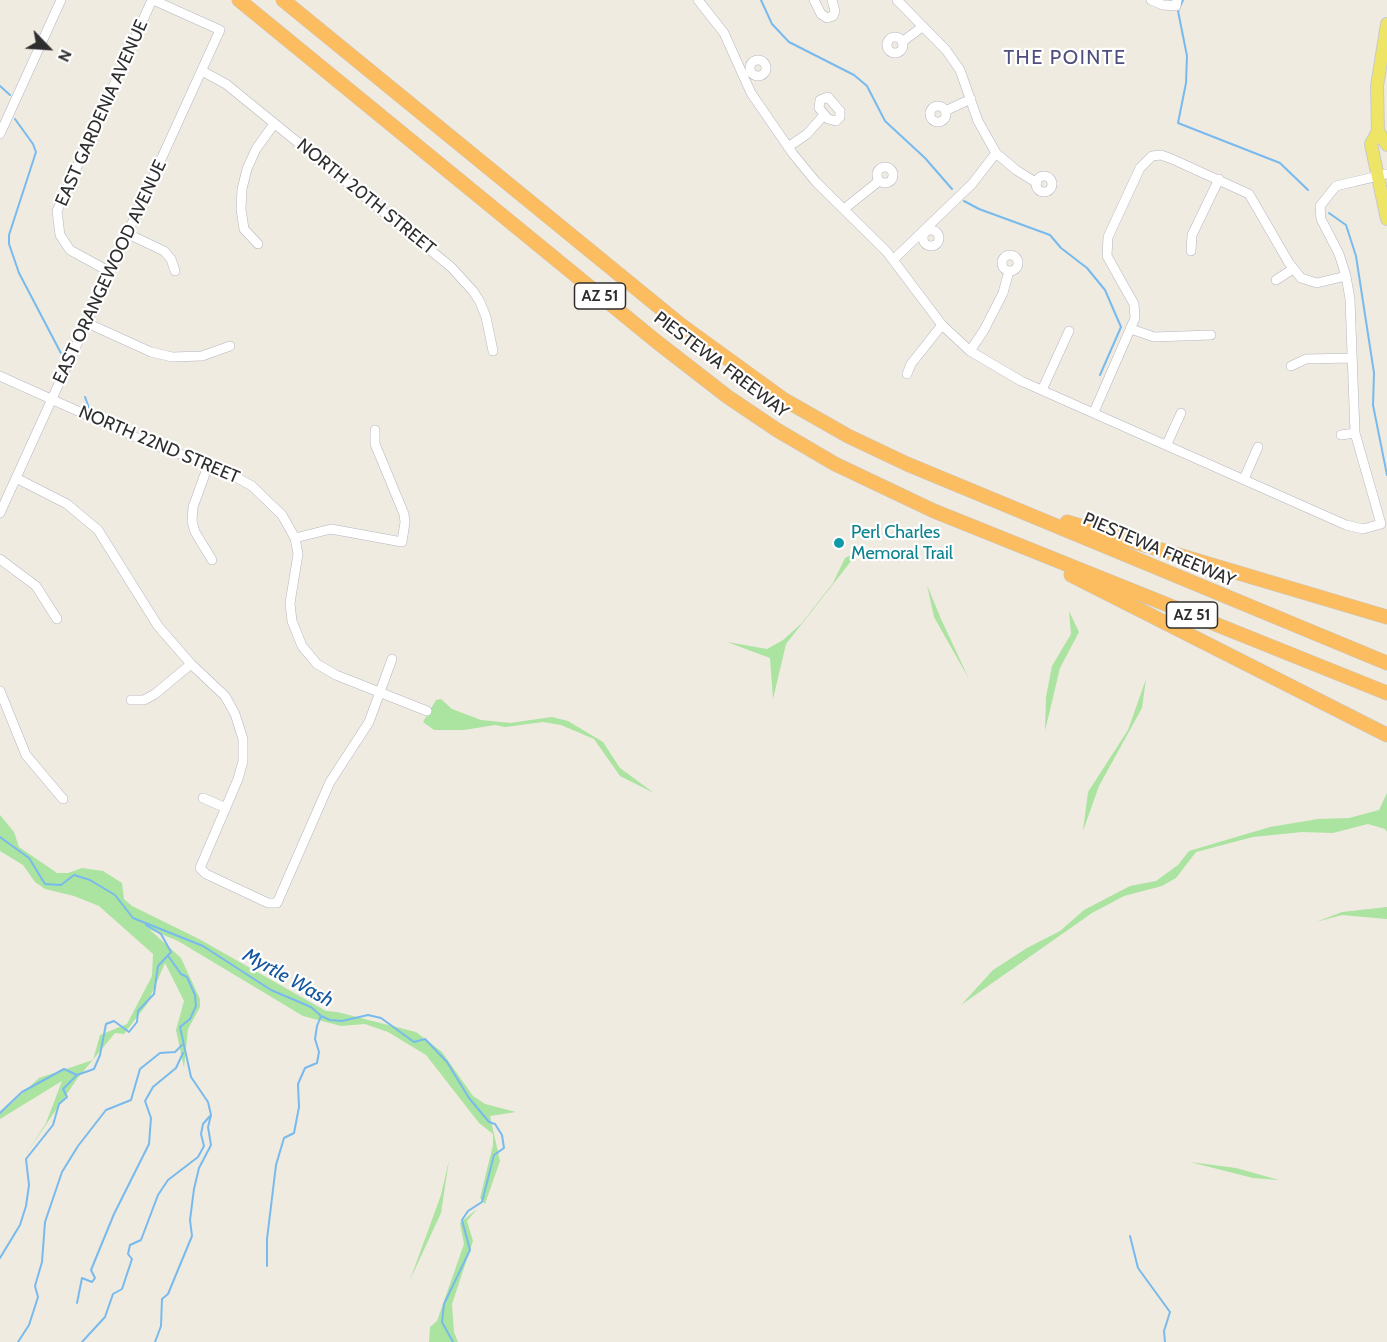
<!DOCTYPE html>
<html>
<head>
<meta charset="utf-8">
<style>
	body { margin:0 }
	#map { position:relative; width:1387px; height:1342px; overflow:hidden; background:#efebe1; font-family:Cabin,sans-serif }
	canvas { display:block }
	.north { position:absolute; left:18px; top:18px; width:60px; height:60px; -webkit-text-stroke:4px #fff; paint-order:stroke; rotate:115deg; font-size:16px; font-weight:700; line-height:24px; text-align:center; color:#2e2e2e }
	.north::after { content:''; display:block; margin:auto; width:21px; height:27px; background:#2e2e2e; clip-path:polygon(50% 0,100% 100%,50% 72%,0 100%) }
</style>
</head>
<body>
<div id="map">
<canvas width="1387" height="1342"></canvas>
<div class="north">N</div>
</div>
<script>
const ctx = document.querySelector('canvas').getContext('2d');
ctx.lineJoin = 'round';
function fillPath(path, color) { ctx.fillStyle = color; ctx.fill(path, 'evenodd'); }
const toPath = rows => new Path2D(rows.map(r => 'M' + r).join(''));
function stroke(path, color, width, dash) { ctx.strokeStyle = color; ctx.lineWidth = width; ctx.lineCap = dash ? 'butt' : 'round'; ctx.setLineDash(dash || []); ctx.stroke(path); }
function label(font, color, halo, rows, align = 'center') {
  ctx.font = font + ' Cabin,sans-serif'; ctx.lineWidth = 4.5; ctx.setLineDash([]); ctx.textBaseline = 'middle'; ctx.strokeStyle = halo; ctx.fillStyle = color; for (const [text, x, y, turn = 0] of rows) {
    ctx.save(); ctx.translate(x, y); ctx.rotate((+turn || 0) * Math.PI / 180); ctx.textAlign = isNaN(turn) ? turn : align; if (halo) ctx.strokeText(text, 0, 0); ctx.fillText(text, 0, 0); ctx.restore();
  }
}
fillPath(toPath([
	[859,551,786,644,773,699,770,658,727,642,767,649,783,640,801,624,833,583,845,558],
	[927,585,941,619,969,679,934,617],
	[1069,611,1079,632,1060,668,1045,731,1046,697,1052,666,1071,634],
	[1146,679,1142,708,1099,786,1083,831,1088,792,1128,730],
	[441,699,452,709,481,720,510,723,552,717,568,721,603,742,620,768,654,793,620,776,594,739,561,725,543,722,505,727,495,725,464,730,434,730,423,722,436,700],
	[1387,793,1387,832,1385,829,1368,824,1333,833,1302,832,1253,837,1196,852,1176,878,1162,886,1124,896,1092,913,961,1005,993,970,1027,948,1060,931,1084,910,1130,886,1156,881,1178,865,1189,851,1270,827,1318,819,1349,818,1379,810],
	[0,815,14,832,19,847,57,873,68,873,82,868,103,871,122,883,124,899,132,906,199,939,326,1011,337,1012,416,1032,442,1052,473,1096,485,1104,516,1112,490,1116,500,1161,485,1204,480,1198,493,1145,493,1134,479,1123,426,1055,388,1032,365,1024,341,1026,303,1016,178,941,149,929,181,958,200,999,200,1007,188,1029,184,1068,176,1030,184,1001,165,963,147,1004,124,1034,115,1033,77,1079,26,1154,46,1123,62,1081,0,1119,0,1114,39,1078,93,1060,100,1035,127,1024,152,976,153,954,99,906,74,896,45,889,35,882,23,865,0,851],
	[1387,907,1387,919,1342,915,1316,922,1342,912],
	[449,1160,441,1213,410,1280,441,1195],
	[1190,1162,1236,1168,1279,1180,1253,1178],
	[477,1209,467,1221,473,1241,452,1304,454,1332,458,1342,429,1342,430,1327,437,1321,464,1244,460,1223]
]), '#abe3a0');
stroke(toPath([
	[761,0,772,24,789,42,854,75,867,86,885,121,925,158,952,189],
	[1183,0,1178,11,1187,56,1186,83,1178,123,1280,163,1308,190],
	[0,86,10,95],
	[15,119,33,144,36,152,9,235,9,244,19,273,64,359],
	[964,201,979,209,1050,235,1061,248,1087,268,1105,290,1121,327,1100,375],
	[1329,213,1346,225,1356,256,1374,373,1373,405,1387,475],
	[85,397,89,408],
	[0,837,29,858,45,884,61,885,74,875,90,880,115,895,133,918,203,946,271,990,311,1007,321,1016,330,1020,342,1021,368,1015,381,1018,414,1042,425,1039,447,1062,469,1098,489,1122,495,1124,502,1135,504,1148,494,1155,482,1202,468,1211,462,1220,470,1250,444,1304,442,1322,453,1342],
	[0,1113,22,1092,64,1069,77,1075,94,1069,100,1055,106,1024,114,1021,129,1032,137,1022,138,1011,154,994,158,966,171,952,161,934,146,925],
	[1130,1236,1138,1268,1170,1312,1164,1331,1165,1342],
	[0,1258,20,1225,26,1206,29,1185,26,1159,53,1125,59,1104,67,1097,63,1089,76,1076],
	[267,1266,267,1239,276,1165,284,1138,294,1133,299,1107,298,1084,305,1068,317,1063,319,1052,315,1039,317,1026,321,1016],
	[77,1303,82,1278,92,1282,95,1278,91,1270,114,1214,149,1144,151,1118,145,1101,153,1087,176,1068,183,1053],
	[18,1342,29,1325,38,1297,35,1286,42,1262,45,1222,62,1172,78,1146,106,1110,131,1100,140,1069,160,1053,175,1052,182,1045],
	[82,1342,105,1317,113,1294,122,1289,132,1259,128,1254,130,1245,141,1240,158,1195,168,1180,198,1157,204,1146,201,1134,203,1124,210,1116],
	[155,1342,161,1326,162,1299,168,1294,192,1236,190,1220,194,1189,199,1168,211,1145,208,1127,211,1115,208,1102,191,1077,180,1027,190,1019,196,1006,195,995,187,977,181,974,169,957]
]), '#78baed', 2);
const minor = toPath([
	[698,0,724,33,751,93,793,154,816,182,887,252,942,325,970,351,1021,381,1346,525,1363,529,1381,524,1355,433,1350,299,1346,276,1339,254,1321,219,1320,206,1336,186,1387,174],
	[814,0,821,14,827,18,833,16,835,11,832,0],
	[897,0,946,50,960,70,978,121,996,153,1016,170,1037,183],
	[1151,0,1163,5,1176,6,1177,0],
	'887 45a8 8 0 1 1 16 0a8 8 0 1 1-16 0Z',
	[902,42,922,27],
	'750 68a8 8 0 1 1 16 0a8 8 0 1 1-16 0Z',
	[202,71,226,84,451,267,473,291,480,302,486,317,493,351],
	[828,97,840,111,840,117,836,121,828,119,819,108,820,100,828,97],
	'930 114a8 8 0 1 1 16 0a8 8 0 1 1-16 0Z',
	[945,111,971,99],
	[0,134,61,0],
	[788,147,807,134,824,115],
	'877 175a8 8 0 1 1 16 0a8 8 0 1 1-16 0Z',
	'1036 184a8 8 0 1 1 16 0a8 8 0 1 1-16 0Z',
	[844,209,879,181],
	'923 238a8 8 0 1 1 16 0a8 8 0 1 1-16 0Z',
	[128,234,164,251,171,259,175,271],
	[258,244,244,229,241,209,242,189,247,169,256,149,274,124],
	[1191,251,1192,235,1219,179],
	'1002 263a8 8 0 1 1 16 0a8 8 0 1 1-16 0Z',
	[893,260,972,184,996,153],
	[110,272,70,250,60,235,57,211,152,0],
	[1276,280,1293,269],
	[87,323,151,352,172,357,202,356,230,346],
	[1131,329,1154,337,1211,335],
	[970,351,984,330,1003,293,1009,271],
	[1291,366,1306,359,1352,358],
	[907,374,911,364,942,325],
	[0,376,151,444,218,467,252,486,282,515,295,538,298,554,290,603,292,621,302,646,317,664,336,675,427,711],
	[1042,390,1069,331],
	[1094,412,1135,318,1134,304,1107,256,1108,237,1140,168,1152,156,1161,155,1172,159,1249,194,1289,263,1301,278,1317,283,1346,276],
	[1341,435,1355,433],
	[1167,444,1181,413],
	[209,463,193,507,192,521,195,532,212,560],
	[16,478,67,504,98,530,158,626,191,664,225,696,235,714,243,739,243,761,238,779,200,868,206,874,268,903,277,903,330,782,369,722,392,659],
	[1244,479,1258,447],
	[0,513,220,30,153,0],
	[295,538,331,529,402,542,405,522,404,514,375,444,375,430],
	[0,559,36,586,57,619],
	[0,691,26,755,63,799],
	[131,700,144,700,155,694,191,664],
	[203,798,226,808]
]);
const major = toPath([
	[1387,24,1377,86,1378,131,1371,144,1387,219],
	[1378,131,1387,145]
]);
const highway = toPath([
	[239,0,657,342,728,397,777,430,835,464,934,511,1387,693],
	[283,0,681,325,783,399,848,436,907,464,1387,663],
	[1067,522,1387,617],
	[1071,575,1387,735]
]);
stroke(minor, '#b4b5c1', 10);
stroke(major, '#c9c9c9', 14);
stroke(highway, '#c9c9c9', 15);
stroke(minor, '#fff', 9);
stroke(major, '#eee567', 12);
stroke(highway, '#fbbd60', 14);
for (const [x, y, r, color] of [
	[839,543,6,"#0f9aa8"]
]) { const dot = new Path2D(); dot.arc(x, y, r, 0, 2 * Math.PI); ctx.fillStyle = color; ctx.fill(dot); stroke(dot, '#fff', 2); }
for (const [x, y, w] of [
	[600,296,51],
	[1192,615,51]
]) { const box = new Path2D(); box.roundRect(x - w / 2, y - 13, w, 26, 4.5); ctx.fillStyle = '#fff'; ctx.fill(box); stroke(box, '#2e2e2e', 1.5); }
label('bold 16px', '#2e2e2e', null, [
	["AZ 51",600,296],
	["AZ 51",1192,615]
]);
label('18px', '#2e2e2e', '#fff', [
	["EAST GARDENIA AVENUE",102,113,-66],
	["NORTH 20TH STREET",366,197,39],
	["EAST ORANGEWOOD AVENUE",110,272,-65],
	["PIESTEWA FREEWAY",721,365,37],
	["NORTH 22ND STREET",159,445,23],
	["PIESTEWA FREEWAY",1159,550,23]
]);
label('18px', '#0d838f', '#fff', [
	["Perl Charles",851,533],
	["Memoral Trail",851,554]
], 'left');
ctx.letterSpacing = '1.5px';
label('20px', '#4e4f7f', '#fff', [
	["THE POINTE",1065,58]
]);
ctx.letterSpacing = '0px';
label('italic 20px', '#11569f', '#fff', [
	["Myrtle Wash",288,978,29]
]);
</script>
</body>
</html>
